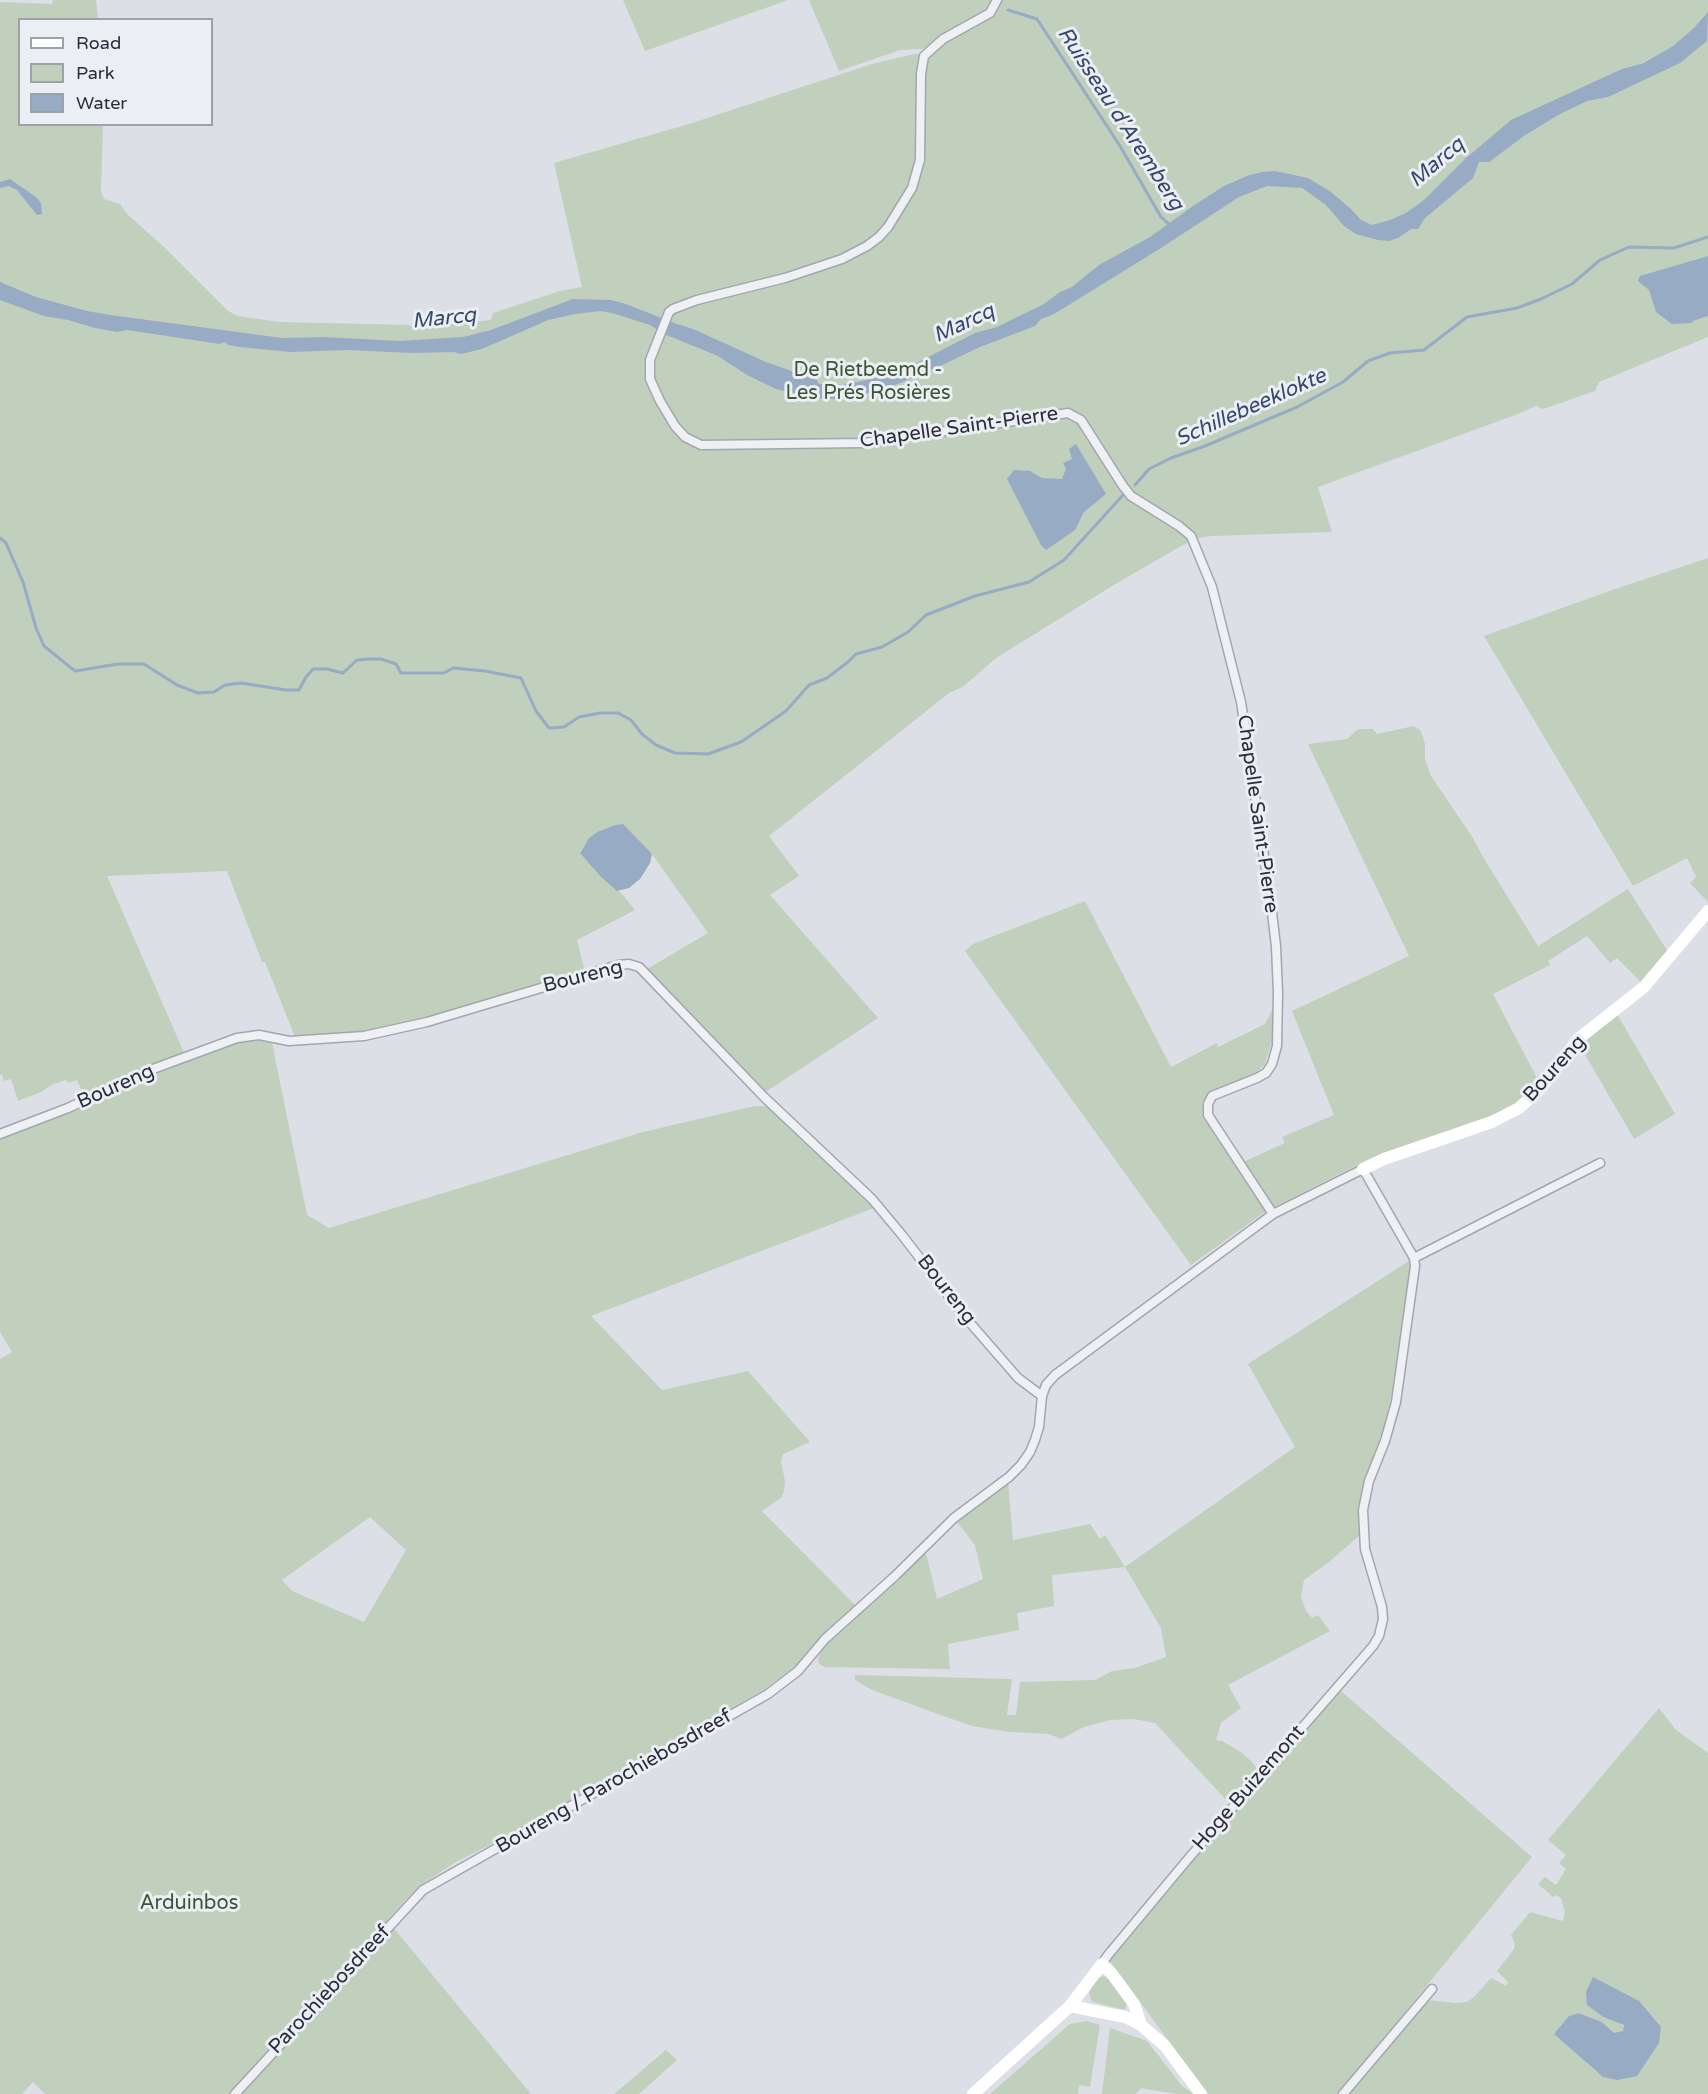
<!DOCTYPE html>
<html>
<head>
<meta charset="utf-8">
<style>
	body { margin:0 }
	#map { position:relative; width:1708px; height:2094px; overflow:hidden; background:#dcdfe5; font-family:"Varela Round",sans-serif }
	canvas { display:block }
	.legend { position:absolute; left:18px; top:18px; width:195px; height:108px; box-sizing:border-box; background:#ebeef3; border:2px solid #9da1a9; margin:0; padding:8px 10px; list-style:none; font-size:18px; color:#272d3a }
	.legend li { display:flex; align-items:center; gap:12px; height:30px }
	.legend b { width:30px; border:2px solid #9da1a9 }
</style>
</head>
<body>
<div id="map">
<canvas width="1708" height="2094"></canvas>
<ul class="legend">
<li><b style="height:8px;background:#fff"></b>Road</li>
<li><b style="height:16px;background:#c1cfbd"></b>Park</li>
<li><b style="height:16px;background:#98abc4"></b>Water</li>
</ul>
</div>
<script>
const ctx = document.querySelector('canvas').getContext('2d');
ctx.lineJoin = 'round';
function fillPath(path, color) { ctx.fillStyle = color; ctx.fill(path, 'evenodd'); }
const toPath = rows => new Path2D(rows.map(r => 'M' + r).join(''));
function stroke(path, color, width, dash) { ctx.strokeStyle = color; ctx.lineWidth = width; ctx.lineCap = dash ? 'butt' : 'round'; ctx.setLineDash(dash || []); ctx.stroke(path); }
function label(font, color, halo, rows, align = 'center') {
  ctx.font = font + ' "Varela Round",sans-serif'; ctx.lineWidth = 6; ctx.setLineDash([]); ctx.textBaseline = 'middle'; ctx.strokeStyle = halo; ctx.fillStyle = color; for (const [text, x, y, turn = 0] of rows) {
    ctx.save(); ctx.translate(x, y); ctx.rotate((+turn || 0) * Math.PI / 180); ctx.textAlign = isNaN(turn) ? turn : align; if (halo) ctx.strokeText(text, 0, 0); ctx.fillText(text, 0, 0); ctx.restore();
  }
}
fillPath(toPath([
	[53,0,96,0,98,19,20,20,20,124,103,125,101,191,104,199,120,204,128,215,165,248,228,311,238,316,279,322,408,325,417,328,491,320,493,313,560,291,582,287,554,163,689,124,872,64,915,54,922,54,981,23,992,14,1001,0,1708,0,1708,337,1599,382,1595,391,1543,409,1536,406,1518,414,1318,487,1332,532,1212,536,1198,538,1183,545,1117,583,996,658,964,686,949,693,769,836,799,876,770,895,878,1018,764,1093,647,971,647,969,708,933,652,854,631,834,615,825,597,832,589,838,580,852,601,877,623,895,635,910,577,940,585,972,420,1019,369,1031,323,1036,295,1037,265,962,262,962,227,871,107,876,185,1055,85,1098,77,1080,68,1083,66,1080,53,1084,41,1092,18,1101,11,1079,4,1081,2,1074,0,1075,0,2,52,4],
	[623,0,788,0,645,51],
	[809,0,994,0,988,11,930,46,922,49,900,50,839,71],
	[1708,558,1708,902,1690,883,1696,877,1687,858,1633,886,1484,636,1618,588],
	[1414,726,1421,731,1425,744,1425,759,1431,776,1473,838,1483,857,1538,946,1628,889,1668,952,1642,983,1617,958,1610,963,1587,936,1548,961,1550,965,1493,994,1539,1082,1525,1097,1504,1111,1402,1147,1355,1166,1266,1211,1191,1265,965,951,973,944,1085,901,1171,1067,1217,1043,1218,1047,1265,1024,1272,1010,1275,1011,1273,1038,1265,1064,1256,1073,1210,1093,1202,1102,1204,1118,1243,1178,1249,1174,1241,1163,1285,1143,1282,1137,1334,1115,1292,1011,1409,956,1308,744,1347,739,1358,729,1373,729,1377,734],
	[1617,1014,1675,1114,1634,1139,1579,1044],
	[259,1040,272,1043,307,1215,329,1228,643,1132,755,1106,766,1106,874,1208,591,1316,662,1390,748,1371,810,1442,783,1454,781,1461,785,1481,784,1492,781,1498,762,1511,856,1606,821,1636,797,1665,765,1689,527,1826,456,1862,418,1887,387,1920,531,2094,45,2094,33,2082,22,2094,0,2094,0,1359,12,1352,0,1332,0,1138,228,1045],
	[370,1517,406,1550,364,1622,292,1591,282,1580],
	[1409,1261,1411,1272,1397,1370,1384,1428,1362,1489,1359,1506,1359,1536,1329,1562,1304,1580,1301,1597,1306,1611,1312,1618,1318,1615,1330,1631,1228,1685,1241,1708,1221,1723,1216,1740,1222,1741,1241,1752,1253,1763,1259,1772,1230,1804,1155,1723,1134,1719,1110,1720,1084,1727,1061,1739,1049,1734,1009,1732,972,1726,938,1714,872,1690,855,1680,855,1675,1012,1679,1007,1715,1016,1715,1020,1682,1095,1680,1112,1671,1135,1668,1166,1657,1161,1628,1125,1567,1052,1575,1054,1606,1017,1613,1019,1630,948,1644,950,1669,825,1667,819,1664,818,1659,823,1648,926,1553,937,1599,983,1579,975,1545,957,1522,1008,1482,1013,1540,1090,1524,1100,1539,1105,1535,1125,1567,1295,1447,1248,1364],
	[1341,1691,1532,1857,1338,2094,1208,2094,1109,1960,1253,1788],
	[1659,1708,1676,1730,1708,1753,1708,2094,1348,2094,1427,2000,1456,2003,1466,2002,1473,1998,1491,1978,1506,1986,1508,1982,1497,1971,1514,1949,1515,1944,1511,1935,1530,1912,1563,1921,1565,1912,1561,1898,1556,1895,1553,1897,1538,1884,1545,1877,1556,1885,1566,1869,1559,1863,1566,1855,1548,1840],
	[1587,2005,1659,2043,1596,2072,1578,2054,1563,2026,1569,2016,1579,2013,1590,2017,1602,2022,1614,2033,1620,2033,1625,2028,1620,2023,1603,2017],
	[1104,1976,1109,1978,1127,2003,1125,2009,1121,2009,1093,2002,1091,2000,1089,1994,1091,1988,1098,1978],
	[1087,2021,1100,2025,1090,2087,1079,2085,1078,2094,990,2094,1070,2024],
	[1110,2028,1147,2041,1182,2086,1194,2094,1177,2094,1141,2088,1136,2094,1102,2094],
	[666,2050,677,2060,639,2094,614,2094]
]), '#c1cfbd');
fillPath(toPath([
	[1708,12,1707,41,1680,63,1608,97,1587,101,1558,115,1524,136,1489,162,1479,162,1473,178,1425,218,1418,229,1411,229,1398,238,1389,241,1378,240,1356,234,1344,226,1326,205,1302,188,1267,186,1239,197,1161,248,1054,314,1041,319,1035,326,980,347,938,367,895,385,878,389,861,396,839,399,816,398,776,389,747,375,718,356,664,334,650,325,612,313,600,311,575,314,548,320,482,349,461,354,454,352,412,353,347,350,290,352,240,347,229,345,224,342,220,344,127,330,117,332,95,328,68,320,44,316,0,300,0,282,36,297,87,311,110,315,282,338,325,337,399,341,463,337,491,330,573,299,611,300,626,304,674,323,693,329,766,362,817,380,819,384,843,385,895,374,975,333,997,327,1044,304,1060,292,1072,287,1099,265,1150,237,1193,206,1224,186,1247,176,1262,172,1275,171,1308,178,1331,192,1352,210,1361,220,1372,225,1390,220,1406,213,1424,200,1465,159,1511,120,1622,69,1644,63,1673,46,1693,29],
	[10,179,36,197,41,203,42,214,37,215,17,190,9,186,0,188,0,182],
	[1708,256,1708,316,1693,321,1692,323,1672,324,1656,312,1649,290,1638,281,1640,276],
	[1076,444,1106,494,1084,512,1075,530,1046,550,1041,545,1007,479,1014,470,1030,471,1042,478,1062,479,1066,469,1063,463,1072,459,1069,449],
	[623,824,652,854,650,863,640,879,629,888,617,891,601,877,580,853,589,838,597,832,615,825],
	[1593,1977,1639,2001,1661,2027,1659,2043,1637,2076,1617,2080,1603,2077,1554,2034,1569,2016,1579,2013,1602,2022,1614,2033,1623,2031,1624,2025,1603,2017,1587,2005,1586,1992]
]), '#98abc4');
stroke(toPath([
	[1008,10,1037,19,1120,146,1161,217,1171,226],
	[1135,485,1149,469,1171,458,1205,446,1297,407,1343,382,1368,361,1390,353,1424,350,1467,317,1517,308,1541,299,1572,284,1600,260,1620,251,1629,247,1674,248,1708,237],
	[0,538,6,543,23,582,36,628,44,646,75,671,118,664,144,664,177,685,198,693,214,692,225,685,241,683,286,690,299,690,306,677,313,669,327,669,343,673,357,660,369,659,381,659,396,664,401,673,444,673,453,668,485,671,521,678,536,711,549,728,564,727,579,717,600,713,618,713,631,720,642,734,656,745,675,753,708,754,741,742,786,711,809,685,827,678,848,662,856,654,882,647,908,632,926,615,975,596,1029,582,1064,560,1123,495]
]), '#98abc4', 3);
const street = toPath([
	[997,0,990,13,943,39,924,56,921,74,920,160,912,188,888,227,879,237,867,246,842,259,785,278,697,300,673,309,669,312,650,360,650,379,660,401,675,426,685,437,701,445,864,443,1068,413,1081,420,1123,486,1131,496,1179,526,1191,536,1212,587,1241,702,1270,896,1276,946,1278,993,1277,1046,1272,1064,1266,1073,1257,1078,1212,1096,1208,1104,1208,1115,1273,1214],
	[0,1134,68,1108,153,1069,237,1038,259,1035,289,1041,364,1036,427,1022,618,965,629,964,639,967,643,971,764,1097,872,1199,902,1235,965,1317,1018,1378,1042,1396],
	[1414,1258,1600,1163],
	[235,2094,423,1890,768,1694,798,1671,825,1639,895,1576,954,1518,1009,1477,1021,1465,1030,1452,1035,1440,1039,1427,1042,1396,1046,1385,1055,1375,1273,1214,1363,1169,1414,1258,1415,1266,1396,1402,1385,1441,1369,1481,1363,1510,1365,1549,1382,1607,1383,1619,1379,1636,1373,1646,1188,1859,1108,1955,1102,1964],
	[1343,2094,1432,1989]
]);
stroke(street, '#a2a6ae', 11);
stroke(street, '#eef0f4', 8);
stroke(toPath([
	[1363,1169,1384,1159,1492,1122,1519,1108,1542,1087,1578,1039,1644,987,1708,911],
	[1070,2006,1125,2017,1141,2025,1165,2046,1201,2094],
	[973,2094,1070,2006,1102,1964,1112,1974,1134,2004,1141,2025]
]), '#fff', 12);
label('20px', '#395535', '#ebeef3', [
	["De Rietbeemd -",868,371],
	["Les Prés Rosières",868,394],
	["Arduinbos",189,1904]
]);
label('20px', '#272d3a', '#ebeef3', [
	["Chapelle Saint-Pierre",959,428,-8],
	["Chapelle Saint-Pierre",1257,814,82],
	["Boureng",583,977,-14],
	["Boureng",1555,1069,-48],
	["Boureng",116,1087,-24],
	["Boureng",946,1290,52],
	["Boureng / Parochiebosdreef",614,1782,-30],
	["Hoge Buizemont",1249,1788,-49],
	["Parochiebosdreef",330,1990,-47]
]);
label('italic 21px', '#34496c', '#ebeef3', [
	["Ruisseau d'Aremberg",1120,119,57],
	["Marcq",1437,163,-40],
	["Marcq",444,319,-6],
	["Marcq",964,324,-25],
	["Schillebeeklokte",1251,408,-24]
]);
</script>
</body>
</html>
